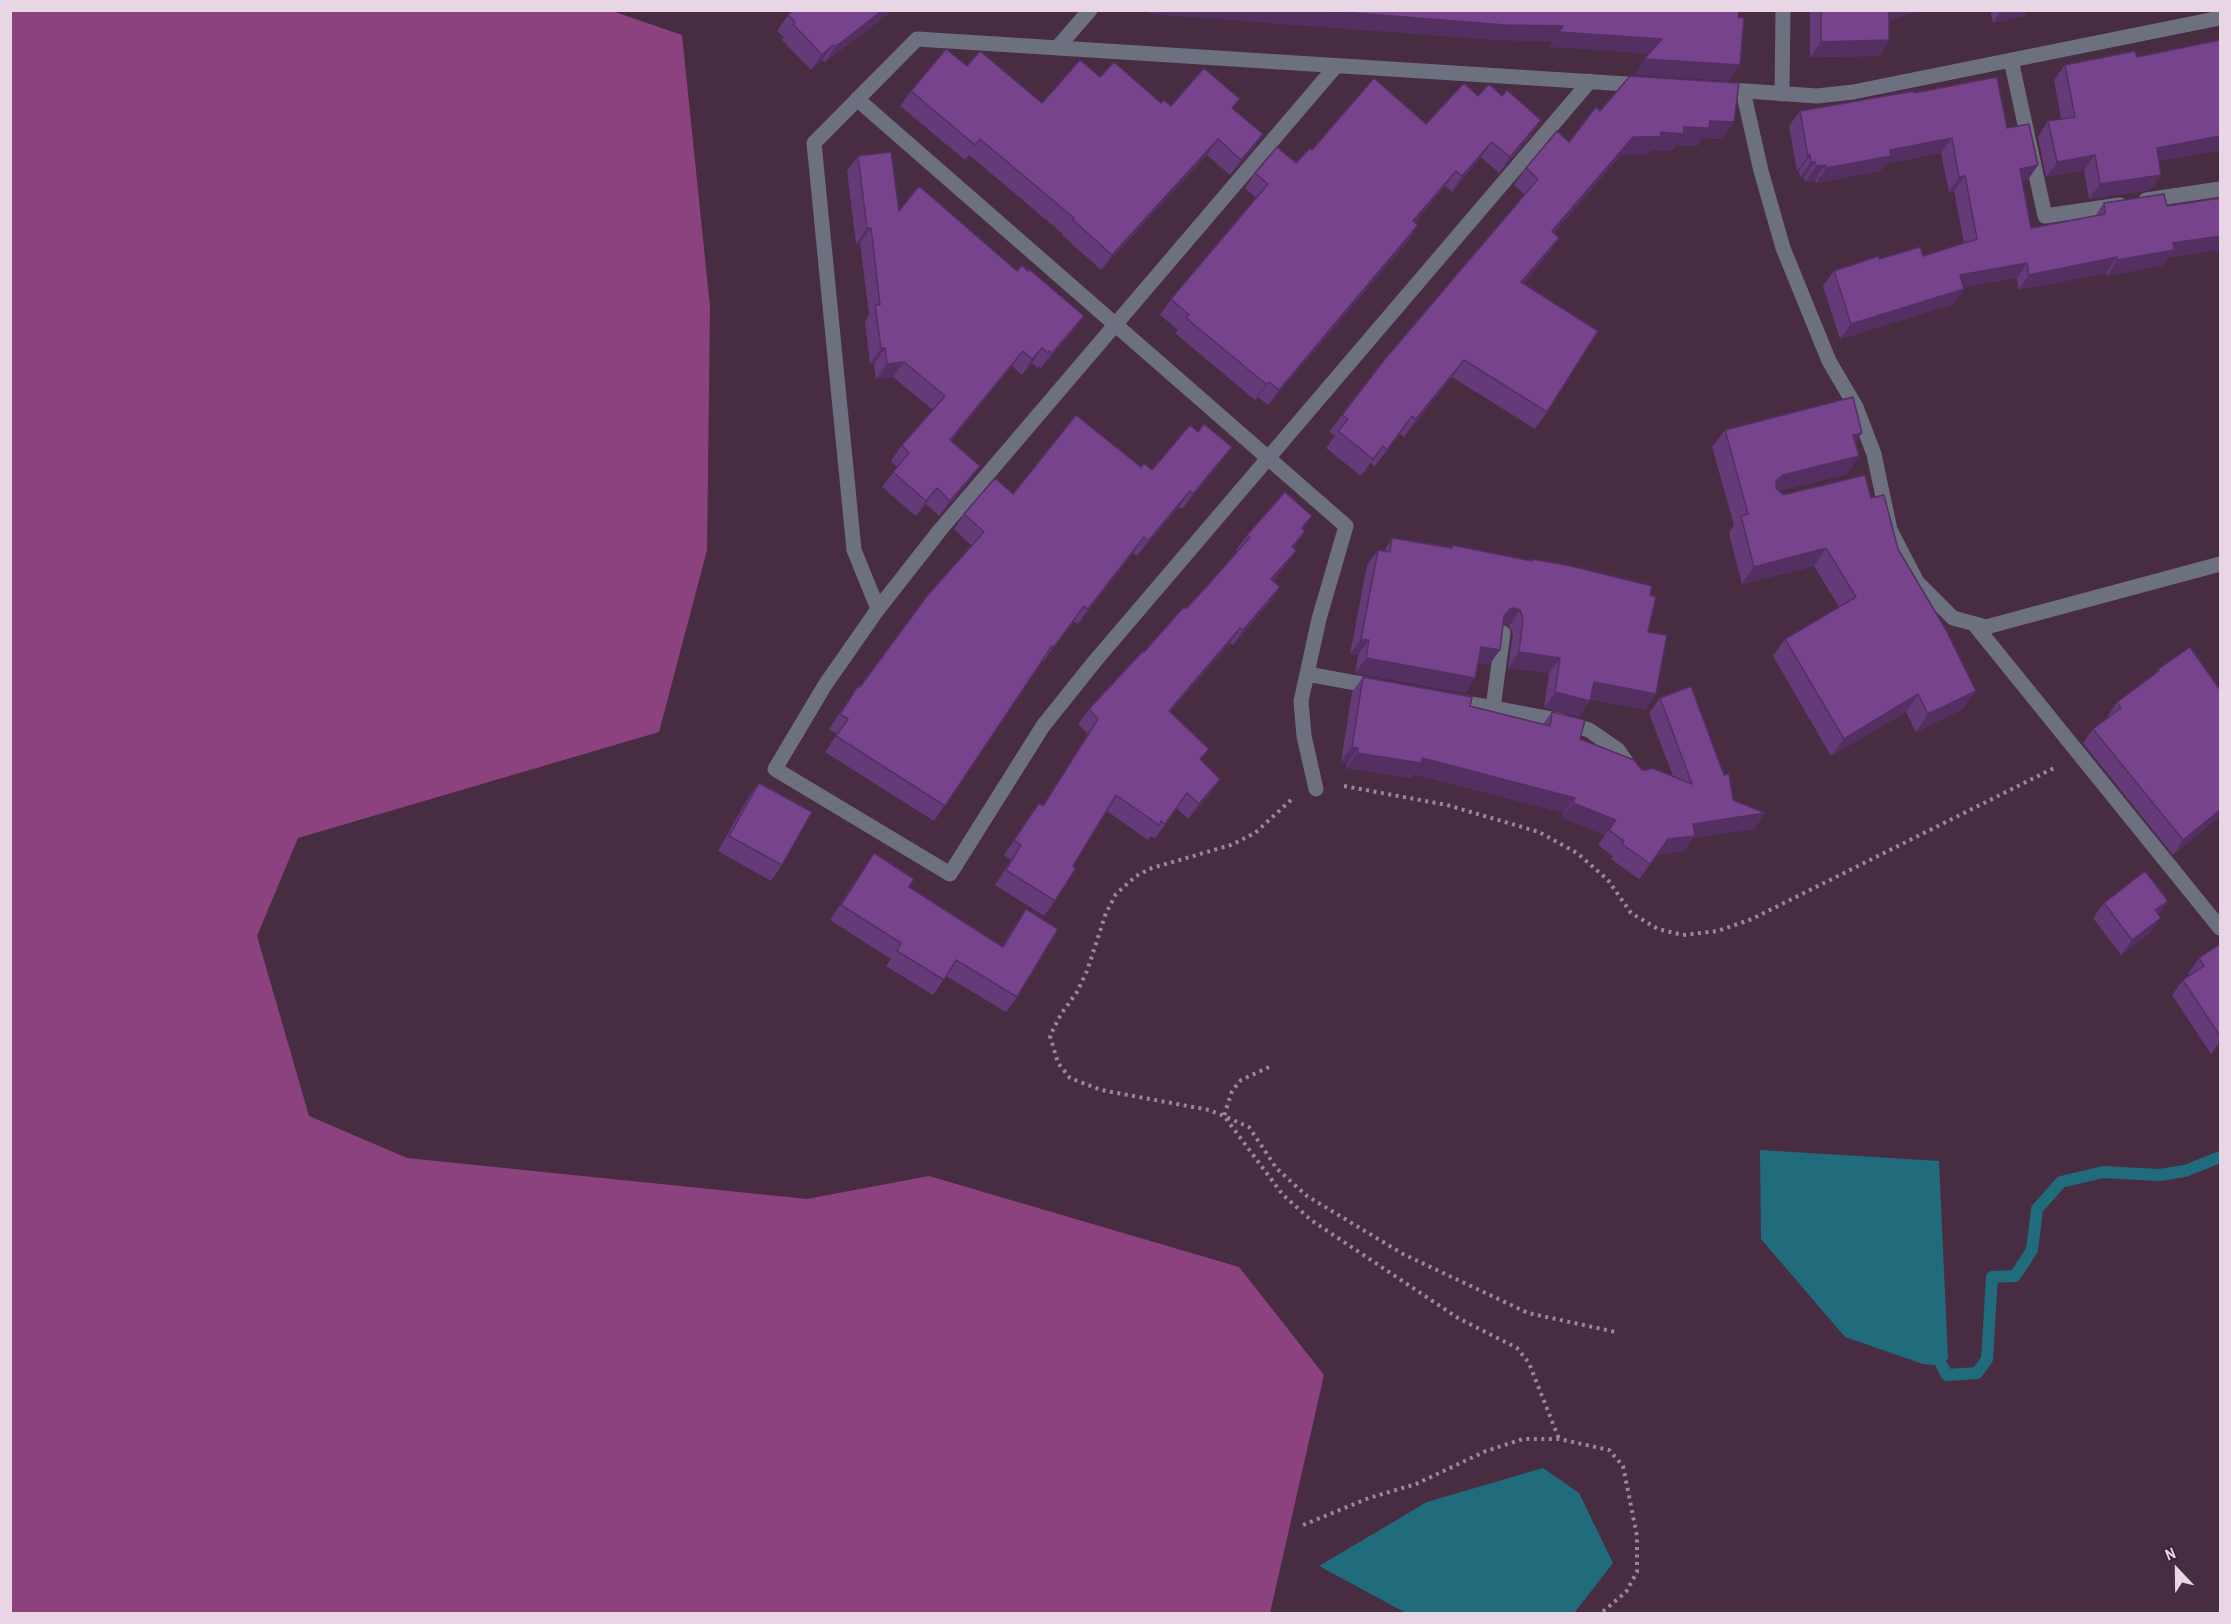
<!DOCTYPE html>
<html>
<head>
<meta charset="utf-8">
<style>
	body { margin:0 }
	#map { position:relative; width:2231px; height:1624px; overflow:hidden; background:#482c42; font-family:"Archivo Narrow",sans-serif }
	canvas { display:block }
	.frame { position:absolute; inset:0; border:12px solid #e8d6e4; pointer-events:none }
	.north { position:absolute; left:2147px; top:1540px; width:60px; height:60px; -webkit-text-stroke:4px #3d2237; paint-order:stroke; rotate:338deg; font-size:16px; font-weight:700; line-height:24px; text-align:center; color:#e8d6e4 }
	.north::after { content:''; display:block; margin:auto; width:21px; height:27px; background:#e8d6e4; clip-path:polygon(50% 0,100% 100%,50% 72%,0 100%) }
</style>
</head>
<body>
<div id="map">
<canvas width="2231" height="1624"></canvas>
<div class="frame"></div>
<div class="north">N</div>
</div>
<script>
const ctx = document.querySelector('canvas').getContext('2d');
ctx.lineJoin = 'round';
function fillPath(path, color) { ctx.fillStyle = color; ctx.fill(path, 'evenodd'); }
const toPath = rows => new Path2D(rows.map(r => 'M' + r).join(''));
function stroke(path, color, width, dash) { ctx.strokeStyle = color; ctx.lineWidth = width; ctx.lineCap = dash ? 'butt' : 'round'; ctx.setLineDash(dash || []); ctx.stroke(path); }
fillPath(toPath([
	[612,11,682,35,710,307,707,550,659,732,298,838,257,936,309,1116,407,1158,807,1199,929,1176,1239,1267,1324,1375,1270,1613,11,1613,11,11]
]), '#8c427e');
fillPath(toPath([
	[1760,1150,1939,1161,1948,1358,1942,1366,1923,1364,1845,1337,1761,1239],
	[1543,1468,1579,1493,1613,1563,1575,1612,1406,1613,1319,1566,1427,1502]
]), '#206c7c');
stroke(toPath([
	[1942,1366,1947,1375,1977,1373,1987,1359,1992,1277,2015,1276,2032,1250,2037,1209,2061,1182,2103,1172,2159,1175,2185,1171,2220,1157]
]), '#206c7c', 12);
stroke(toPath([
	[1344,786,1447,805,1539,832,1577,853,1608,880,1631,913,1658,929,1683,935,1718,931,1752,919,2056,767],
	[1291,800,1255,833,1231,845,1152,868,1136,876,1116,894,1106,913,1087,971,1077,992,1061,1014,1050,1036,1058,1063,1070,1078,1101,1090,1209,1110,1224,1116,1283,1195,1311,1220,1458,1318,1517,1348,1529,1363,1559,1439],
	[1269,1067,1241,1080,1232,1091,1224,1116,1249,1127,1277,1169,1307,1196,1403,1254,1528,1313,1616,1332],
	[1303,1525,1369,1498,1416,1484,1486,1451,1523,1439,1559,1439,1609,1450,1623,1466,1637,1536,1637,1572,1626,1592,1600,1614]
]), '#9c8697', 4, [3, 4.5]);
stroke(toPath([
	[1057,48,1090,10],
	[2011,60,2045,216,2120,205],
	[1336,66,940,530,878,609,825,685,775,769,950,874,1043,726,1095,661,1590,81],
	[1718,89,1817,96,1853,92,2220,18],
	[1743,91,1761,171,1783,248,1829,361,1856,407,1874,454,1890,530,1917,582,1953,618,1986,627,2220,564],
	[1782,94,1783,10],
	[857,99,1346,526,1319,619,1301,701,1304,736,1316,789],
	[2146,200,2220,189],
	[878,609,854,550,814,143,917,39,1643,85],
	[1974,624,2220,928],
	[1307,674,1378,687],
	[1451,700,1558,720,1589,730,1618,750,1632,770],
	[1493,708,1503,633]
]), '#6d707f', 15);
fillPath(toPath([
	[893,10,825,62,822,60,811,70,782,40,784,37,777,31,788,15],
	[1810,10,1923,10,1889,20,1889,40,1879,56,1810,57],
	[1990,10,2028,10,2025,16,1993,23],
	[2137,57,2220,150,2159,161,2161,175,2150,190,2089,199,2084,170,2046,177,2038,137,2048,121,2061,119,2054,80,2065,65],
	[967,66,1042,103,1100,77,1161,103,1171,106,1233,109,1263,134,1252,150,1230,175,1207,155,1101,270,1062,235,1063,234,969,155,965,160,900,106,911,91],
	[1914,93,2007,128,2038,165,2027,181,2022,181,2031,228,2095,216,2104,203,2167,206,2220,198,2220,250,2169,257,2163,265,2107,276,2106,273,2018,290,2017,278,1964,287,1964,289,1954,304,1840,339,1823,286,1834,271,1879,259,1923,256,1964,243,1954,191,1949,192,1941,153,1885,164,1880,171,1816,183,1815,180,1805,182,1804,177,1800,177,1799,171,1797,171,1789,126,1800,111],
	[1478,96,1531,136,1499,173,1481,157,1452,192,1445,186,1415,222,1418,225,1408,241,1268,405,1258,397,1255,400,1175,333,1178,330,1160,315,1171,299,1256,198,1245,188,1255,173,1296,163,1312,150,1426,124],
	[1600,111,1734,122,1722,139,1702,138,1697,146,1676,145,1671,151,1651,150,1648,154,1621,155,1554,233,1559,238,1547,255,1523,284,1547,412,1535,429,1452,377,1404,437,1400,434,1374,467,1371,463,1361,476,1326,448,1335,436,1329,432,1342,415,1525,195,1514,185,1526,168,1569,142],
	[858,156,899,211,1073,331,1041,368,1039,366,1037,368,1032,363,1022,375,1012,366,951,441,980,466,969,481,939,516,926,504,916,516,882,487,897,467,891,461,902,445,933,410,893,377,876,379,874,364,870,364,865,321,869,314,860,243,856,244,847,171],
	[1725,430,1847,474,1779,491,1782,494,1871,498,1898,549,1964,708,1916,732,1906,712,1831,756,1773,656,1785,639,1839,607,1814,566,1742,584,1729,533,1734,525,1712,447],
	[1221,462,1182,509,1179,507,1137,556,1133,553,1078,624,1073,621,1043,662,1042,661,934,821,825,752,837,734,829,729,858,686,860,687,972,546,954,529,964,514,1013,494,1141,467,1152,470],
	[1303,529,1294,548,1297,550,1286,565,1273,581,1280,587,1270,602,1233,645,1230,643,1170,712,1201,761,1220,779,1210,794,1188,819,1176,808,1155,839,1151,836,1148,840,1107,811,1073,866,1055,901,1044,916,995,885,1011,860,1004,855,1039,803,1043,805,1088,734,1078,724,1089,709,1209,584,1238,551,1236,550,1247,535],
	[1392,538,1451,547,1452,545,1531,561,1532,559,1650,595,1648,632,1656,694,1645,710,1590,699,1579,716,1544,708,1549,673,1508,668,1513,634,1509,626,1504,623,1489,665,1478,663,1475,678,1465,693,1355,673,1358,655,1350,654,1367,565,1378,550,1384,551],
	[2157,670,2220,816,2173,855,2083,743,2093,729,2107,718,2107,717,2117,702,2154,675],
	[1363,677,1470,706,1543,724,1552,712,1580,739,1642,770,1673,776,1649,713,1660,698,1733,800,1765,813,1754,829,1693,838,1684,851,1658,855,1639,879,1611,859,1613,856,1598,845,1605,835,1562,818,1564,813,1414,774,1410,778,1346,768,1347,764,1341,762,1352,692],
	[759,783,782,865,771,881,718,851,748,798],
	[874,853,909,887,1002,946,1026,909,1017,997,1006,1012,946,976,933,995,886,966,891,959,830,920],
	[2168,901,2158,915,2150,933,2121,955,2093,918,2104,903],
	[2220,944,2220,1045,2219,1043,2211,1054,2172,995,2183,980,2189,975,2188,974,2199,958]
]), '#653a78');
fillPath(toPath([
	[883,10,893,10,825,62,835,47],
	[1150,10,1317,10,1563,26,1662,39,1651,54,1548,47,1552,42,1494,40,1148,14],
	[1887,10,1923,10,1878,23],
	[2002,10,2028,10,2025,16,1993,23],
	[1889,40,1879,56,1810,57,1821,42],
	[833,45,822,60,811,70,822,55],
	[1644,59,1740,65,1729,81,1634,75],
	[1541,120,1531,136,1499,173,1510,157],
	[1710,121,1734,122,1722,139,1702,138,1697,146,1676,145,1671,151,1651,150,1648,154,1621,155,1540,249,1552,231,1633,137,1661,132],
	[1263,134,1252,150,1230,175,1241,160],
	[2220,136,2220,150,2146,164,2157,148],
	[1952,138,1941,153,1885,164,1880,171,1816,183,1826,168,1890,150],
	[1218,139,1207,155,1101,270,1112,255],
	[1492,142,1481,157,1452,192,1462,176],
	[1810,155,1799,171,1797,171,1808,156],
	[2095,155,2084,170,2046,177,2057,162],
	[1811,162,1815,162,1804,177,1800,177],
	[1826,165,1815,180,1805,182,1816,166],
	[2038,165,2027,181,2009,184,2020,169],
	[1456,171,1445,186,1402,236,1413,221],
	[2161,175,2150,190,2089,199,2100,184],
	[1965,176,1954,191,1949,192,1959,177],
	[1418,225,1408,241,1268,405,1279,390],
	[867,228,871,228,860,243,856,244],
	[2220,236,2220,250,2169,257,2163,265,2107,276,2117,260,2173,243],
	[1559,238,1547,255,1509,300,1521,282],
	[2117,257,2106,273,2018,290,2029,275],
	[2027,263,2017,278,1949,290,1960,275],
	[1964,289,1954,304,1840,339,1851,324],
	[1084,316,1073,331,1041,368,1052,353],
	[881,348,885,348,874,364,870,364],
	[1042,348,1032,363,1022,375,1032,359],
	[1023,351,1012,366,939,455,950,440],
	[1464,360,1452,377,1404,437,1416,419],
	[904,362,893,377,876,379,887,364],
	[1269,382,1258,397,1255,400,1266,384],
	[1412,416,1400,434,1374,467,1387,450],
	[1862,433,1849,450,1853,435],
	[1383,446,1371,463,1361,476,1373,459],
	[1232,447,1221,462,1182,509,1193,494],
	[1859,456,1847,474,1771,493,1776,481,1783,475],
	[980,466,969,481,939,516,950,501],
	[937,488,926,504,916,516,926,501],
	[1190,491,1179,507,1137,556,1148,541],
	[1305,531,1295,546,1282,562,1292,547],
	[1144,537,1133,553,1078,624,1088,609],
	[1826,548,1814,566,1742,584,1754,567],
	[1297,550,1286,565,1261,594,1271,579],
	[1280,587,1270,602,1233,645,1243,630],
	[1514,608,1520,610,1509,626,1504,623,1499,624,1510,609],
	[1240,628,1230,643,1158,726,1169,711],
	[1361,639,1369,640,1358,655,1350,654],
	[1481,647,1500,650,1489,665,1470,662],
	[1519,652,1560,658,1549,673,1508,668],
	[1366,658,1475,678,1465,693,1355,673],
	[1594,682,1656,694,1645,710,1584,697],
	[1976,691,1964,708,1916,732,1928,714],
	[1555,692,1590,701,1579,716,1544,708],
	[1918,694,1906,712,1831,756,1844,739],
	[1352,747,1358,748,1347,764,1341,762],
	[1357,753,1422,758,1575,798,1564,813,1414,774,1410,778,1346,768],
	[1220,779,1210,794,1188,819,1199,804],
	[1573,803,1616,820,1605,835,1562,818],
	[2220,810,2220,816,2173,855,2183,840],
	[1765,813,1754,829,1693,838,1684,851,1658,855,1639,879,1668,839,1693,824],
	[2168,901,2157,916,2155,910],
	[2161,918,2150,933,2121,955,2132,940]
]), '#532f62');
const building = toPath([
	[793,10,883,10,835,47,833,45,822,55,793,24,795,22,788,15,793,10],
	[1317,10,1739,10,1738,17,1744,18,1740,65,1644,59,1662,39,1559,32,1563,26,1505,25,1317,10],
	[1821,10,1889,10,1889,40,1821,42,1821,10],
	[2220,40,2220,136,2157,148,2161,175,2100,184,2095,155,2057,162,2048,121,2075,117,2065,65,2135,51,2137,57,2220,40],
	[946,49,967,66,980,51,1042,103,1080,60,1100,77,1114,62,1161,103,1164,100,1171,106,1204,68,1240,99,1232,108,1263,134,1241,160,1218,139,1112,255,1073,220,1074,218,980,139,975,145,911,91,946,49],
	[1630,76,1739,83,1734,122,1710,121,1709,128,1684,127,1683,134,1661,132,1660,137,1633,137,1552,231,1559,238,1521,282,1598,331,1547,412,1464,360,1416,419,1412,416,1387,450,1383,446,1373,459,1338,431,1348,419,1342,415,1385,359,1538,179,1526,168,1557,131,1569,142,1596,107,1600,111,1630,76],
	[1997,77,2007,128,2029,124,2038,165,2020,169,2031,228,2105,214,2104,203,2164,194,2167,206,2220,198,2220,236,2173,243,2174,250,2117,260,2117,257,2029,275,2027,263,1960,275,1964,289,1851,324,1834,271,1879,256,1879,259,1920,247,1923,256,1977,239,1965,176,1959,177,1952,138,1890,150,1891,156,1826,168,1826,165,1816,166,1815,162,1811,162,1810,155,1808,156,1800,111,1914,91,1914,93,1997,77],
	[1374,78,1426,124,1464,83,1478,96,1489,84,1502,96,1507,90,1541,120,1510,157,1492,142,1462,176,1456,171,1413,221,1418,225,1279,390,1269,382,1266,384,1186,318,1189,315,1171,299,1268,184,1255,173,1277,147,1296,163,1310,148,1312,150,1374,78],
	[891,152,899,211,919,186,1017,271,1022,265,1028,271,1029,269,1084,316,1052,353,1049,351,1048,353,1042,348,1032,359,1023,351,950,440,980,466,950,501,937,488,926,501,893,472,909,453,902,445,945,396,904,362,887,364,885,348,881,348,875,305,880,305,871,228,867,228,858,156,891,152],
	[1853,397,1862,433,1853,435,1859,456,1783,475,1776,481,1776,488,1782,494,1787,494,1865,475,1871,498,1884,495,1898,549,1946,630,1976,691,1928,714,1918,694,1844,739,1785,639,1856,597,1826,548,1754,567,1741,516,1748,514,1725,430,1853,397],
	[1076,415,1141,467,1144,463,1152,470,1190,425,1198,432,1204,424,1232,447,1193,494,1190,491,1148,541,1144,537,1088,609,1084,606,1054,647,1052,646,945,806,836,736,848,719,840,714,858,686,860,687,927,596,984,532,964,514,995,478,1013,494,1076,415],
	[1285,492,1312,516,1302,528,1305,531,1292,547,1297,550,1271,579,1280,587,1243,630,1240,628,1169,711,1209,749,1200,759,1220,779,1199,804,1187,793,1165,824,1161,821,1159,825,1116,795,1073,866,1076,868,1055,901,1006,870,1021,845,1014,840,1039,803,1043,806,1098,719,1089,709,1143,651,1144,652,1184,607,1186,609,1209,584,1250,537,1247,535,1285,492],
	[1392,538,1452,548,1452,545,1532,561,1532,559,1571,566,1652,586,1650,595,1656,597,1648,632,1667,635,1656,694,1594,682,1590,701,1555,692,1560,658,1519,652,1523,618,1520,610,1514,608,1510,609,1504,616,1500,650,1481,647,1475,678,1366,658,1369,640,1361,639,1378,550,1390,552,1392,538],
	[2190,647,2220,690,2220,810,2183,840,2093,729,2121,708,2117,702,2159,671,2157,670,2190,647],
	[1363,677,1472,697,1470,706,1550,726,1552,712,1585,720,1580,739,1634,760,1642,770,1647,770,1652,768,1692,784,1660,698,1691,686,1724,775,1729,774,1733,800,1765,813,1693,824,1695,836,1668,839,1650,864,1622,844,1624,841,1609,830,1616,820,1573,803,1575,798,1422,758,1421,763,1357,753,1358,748,1352,747,1363,677],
	[759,783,812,812,782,865,729,836,759,783],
	[874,853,914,879,909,887,1003,947,1026,909,1058,929,1017,997,956,960,944,980,897,951,901,943,841,905,874,853],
	[2145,871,2168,901,2155,910,2161,918,2132,940,2104,903,2145,871],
	[2220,944,2220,1036,2183,980,2204,966,2199,958,2220,944]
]);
fillPath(building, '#76438c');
stroke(building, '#532f62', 1.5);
</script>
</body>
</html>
